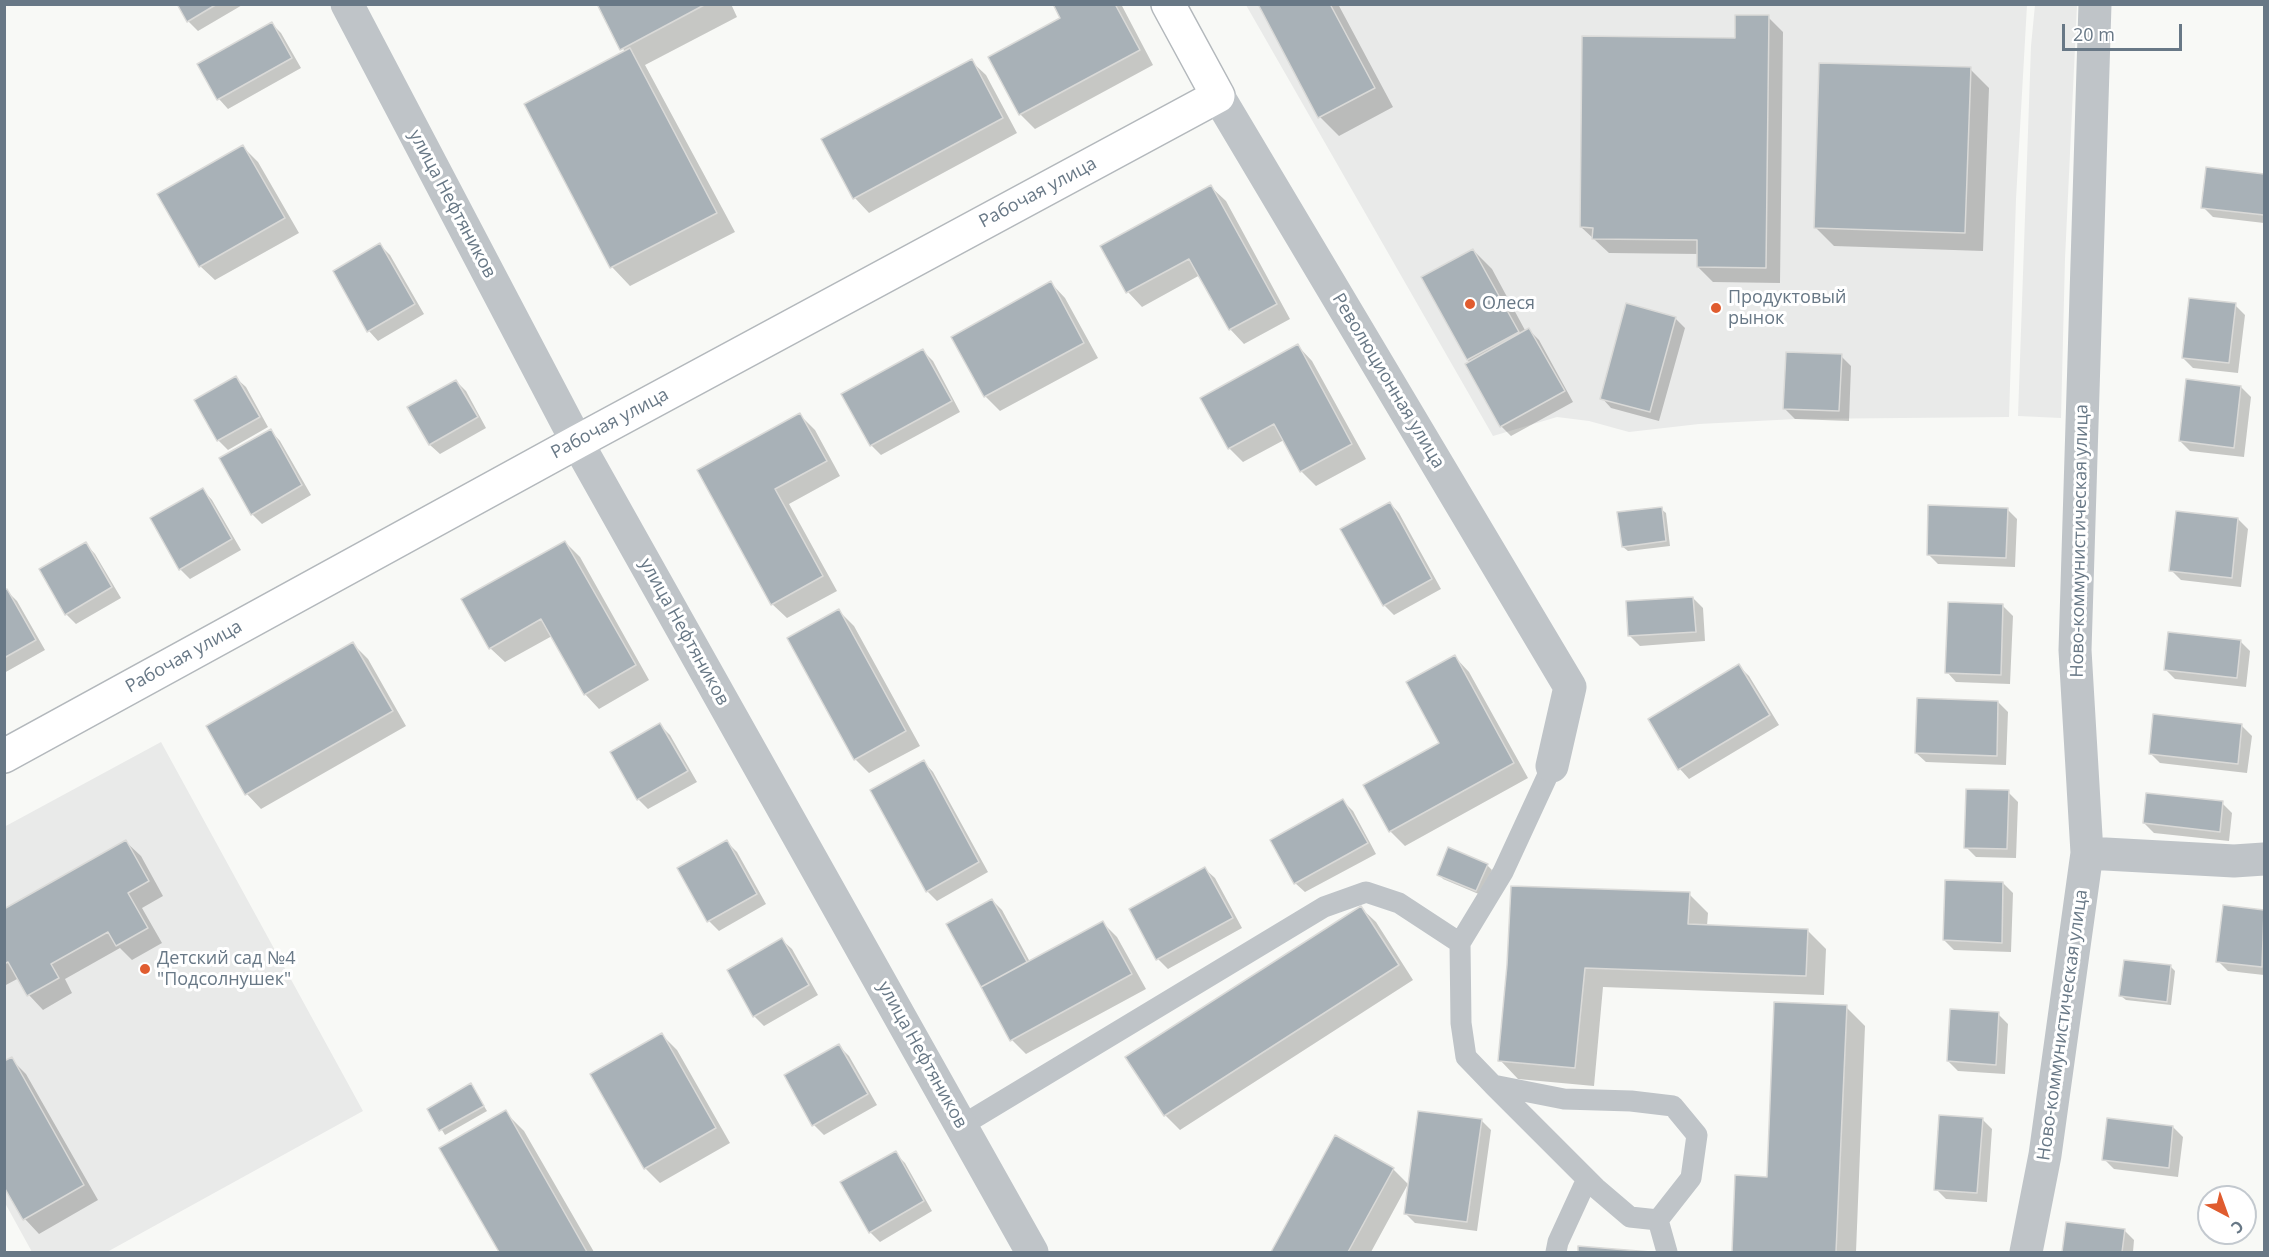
<!DOCTYPE html>
<html>
<head>
<meta charset="utf-8">
<style>
	body { margin:0 }
	#map { position:relative; width:2269px; height:1257px; overflow:hidden; background:#f8f9f6; font-family:"Open Sans",sans-serif }
	canvas { display:block }
	.frame { position:absolute; inset:0; border:6px solid #687886; pointer-events:none }
	.north { position:absolute; left:2197px; top:1185px; width:60px; height:60px; box-sizing:border-box; background:#fff; border:2px solid #c3c9cf; border-radius:50%; rotate:139deg; font-size:16px; font-weight:700; line-height:24px; text-align:center; color:#687886 }
	.north::after { content:''; display:block; margin:auto; width:21px; height:27px; background:#e05c2f; clip-path:polygon(50% 0,100% 100%,50% 72%,0 100%) }
	.scale { position:absolute; left:2062px; top:24px; width:120px; height:27px; box-sizing:border-box; border:3px solid #687886; border-top:0; padding-left:8px; font-size:18px; line-height:21px; white-space:nowrap; color:#687886; -webkit-text-stroke:4px #fff; paint-order:stroke }
</style>
</head>
<body>
<div id="map">
<canvas width="2269" height="1257"></canvas>
<div class="frame"></div>
<div class="north">С</div>
<div class="scale">20 m</div>
</div>
<script>
const ctx = document.querySelector('canvas').getContext('2d');
ctx.lineJoin = 'round';
function fillPath(path, color) { ctx.fillStyle = color; ctx.fill(path, 'evenodd'); }
const toPath = rows => new Path2D(rows.map(r => 'M' + r).join(''));
function stroke(path, color, width, dash) { ctx.strokeStyle = color; ctx.lineWidth = width; ctx.lineCap = dash ? 'butt' : 'round'; ctx.setLineDash(dash || []); ctx.stroke(path); }
function label(font, color, halo, rows, align = 'center') {
  ctx.font = font + ' "Open Sans",sans-serif'; ctx.lineWidth = 6; ctx.setLineDash([]); ctx.textBaseline = 'middle'; ctx.strokeStyle = halo; ctx.fillStyle = color; for (const [text, x, y, turn = 0] of rows) {
    ctx.save(); ctx.translate(x, y); ctx.rotate((+turn || 0) * Math.PI / 180); ctx.textAlign = isNaN(turn) ? turn : align; if (halo) ctx.strokeText(text, 0, 0); ctx.fillText(text, 0, 0); ctx.restore();
  }
}
fillPath(toPath([
	[1246,5,2027,5,2016,199,2009,417,1796,419,1699,424,1629,432,1589,421,1557,417,1493,436],
	[2035,5,2077,5,2065,259,2061,418,2018,416,2031,46],
	[161,742,363,1111,107,1252,32,1252,5,1203,4,827]
]), '#e9eae9');
fillPath(toPath([
	[178,4,244,4,198,31,188,21],
	[598,4,731,4,737,17,645,65,735,232,630,286,612,267,526,105,625,52],
	[1055,4,1121,4,1153,65,1035,129,1020,114,1063,19],
	[1259,4,1338,4,1393,107,1339,136,1320,117],
	[1768,17,1783,32,1780,283,1713,282,1698,267,1699,254,1609,253,1581,227,1736,39],
	[271,23,281,33,301,68,228,109,219,99],
	[971,61,986,75,1017,133,869,213,855,198],
	[1970,69,1989,88,1983,251,1834,246,1815,227],
	[243,147,258,162,299,233,215,280,200,266],
	[2207,169,2264,175,2264,223,2213,217,2203,207],
	[1211,187,1226,201,1290,319,1244,344,1230,329,1200,275,1142,307,1128,292],
	[380,245,390,255,424,314,378,341,369,331],
	[1473,250,1492,269,1526,332,1529,330,1539,340,1573,402,1511,436,1501,426,1468,360],
	[1051,283,1065,298,1098,358,1000,411,985,396],
	[2235,305,2245,315,2238,373,2193,368,2183,358],
	[1675,318,1685,328,1659,421,1611,408,1602,398],
	[1298,346,1312,361,1366,459,1316,486,1301,471,1284,440,1243,462,1229,448],
	[923,351,933,361,960,412,881,455,871,445],
	[1841,356,1851,366,1849,421,1795,419,1785,409],
	[236,378,246,387,268,427,228,450,218,440],
	[456,381,466,391,486,428,440,454,430,445,409,408],
	[2241,387,2251,397,2244,457,2190,451,2180,441],
	[800,415,815,430,840,476,789,504,837,591,787,618,772,604,699,470],
	[271,431,280,441,311,495,262,524,252,514],
	[203,490,212,500,241,550,190,579,180,569],
	[1390,503,1399,513,1441,589,1394,615,1384,605],
	[1661,509,1666,513,1670,546,1628,551,1623,547],
	[2007,509,2017,519,2015,567,1938,564,1928,554],
	[2238,519,2248,529,2241,587,2181,580,2171,570],
	[565,542,580,557,649,680,599,709,585,694,552,636,505,662,490,648],
	[86,544,95,554,121,598,76,624,66,614],
	[7,591,17,601,45,650,4,673,4,592],
	[1693,598,1703,608,1705,641,1640,646,1630,636],
	[2003,606,2013,616,2010,684,1956,682,1947,672],
	[839,611,854,626,920,746,869,773,855,759],
	[2240,641,2250,651,2246,687,2175,679,2165,669],
	[353,644,368,659,406,726,261,809,247,794],
	[1455,657,1469,672,1528,778,1405,846,1390,831,1441,744],
	[1739,666,1749,676,1779,725,1689,779,1680,769],
	[1998,702,2008,712,2006,765,1926,762,1916,753],
	[660,725,670,735,697,782,648,809,638,799],
	[2242,726,2252,736,2247,773,2160,763,2150,753],
	[924,762,933,772,988,872,937,901,927,891],
	[2008,792,2018,802,2016,858,1976,857,1966,847],
	[1343,801,1353,811,1376,854,1305,892,1295,883],
	[2222,803,2232,813,2229,841,2154,833,2144,823],
	[126,842,141,856,163,896,142,908,162,943,132,960,120,948,65,979,72,993,43,1010,29,995,19,978,4,986,4,911],
	[727,842,737,852,766,904,719,931,709,921,679,869],
	[1487,865,1492,870,1481,895,1443,879,1439,874],
	[1205,869,1215,878,1242,928,1168,969,1158,959],
	[2003,883,2013,893,2011,952,1954,950,1944,940],
	[1689,894,1708,913,1707,926,1807,930,1826,949,1824,995,1603,987,1594,1086,1518,1079,1500,1060,1509,965],
	[992,900,1002,910,1030,962,1102,922,1117,937,1146,989,1026,1054,1012,1040,948,924],
	[2224,907,2264,912,2264,975,2228,971,2218,961],
	[1361,908,1376,922,1413,980,1180,1130,1165,1115,1128,1057],
	[782,940,792,949,818,995,764,1026,754,1016],
	[2171,967,2175,971,2171,1005,2126,1000,2121,996],
	[1846,1007,1865,1026,1856,1252,1733,1252,1736,1177,1769,1178],
	[1998,1014,2008,1024,2005,1074,1958,1071,1948,1061],
	[662,1035,677,1050,730,1143,660,1183,645,1168,592,1075],
	[839,1046,849,1056,877,1105,824,1135,814,1125],
	[11,1059,26,1074,98,1200,39,1234,25,1219],
	[471,1085,487,1111,445,1135,429,1109],
	[505,1112,524,1131,594,1252,501,1252,441,1148],
	[1982,1119,1992,1129,1987,1202,1946,1199,1936,1189],
	[1481,1120,1491,1130,1477,1231,1415,1223,1405,1213],
	[2173,1127,2183,1137,2178,1177,2114,1169,2104,1159],
	[1335,1137,1393,1169,1408,1184,1371,1252,1273,1252],
	[895,1153,905,1163,932,1211,880,1242,870,1232],
	[2067,1224,2124,1230,2134,1240,2133,1252,2064,1252],
	[1580,1248,1637,1252,1579,1252]
]), '#0003');
const building = toPath([
	[177,4,217,4,187,22,177,4],
	[597,4,706,4,620,50,597,4],
	[1053,4,1115,4,1140,50,1019,115,988,57,1060,18,1053,4],
	[1258,4,1330,4,1375,88,1318,118,1258,4],
	[1735,15,1769,15,1766,268,1697,267,1697,240,1592,239,1593,228,1580,227,1582,36,1735,38,1735,15],
	[272,22,292,58,217,100,197,64,272,22],
	[630,48,717,213,610,268,524,104,630,48],
	[972,59,1003,118,853,199,821,139,972,59],
	[1819,63,1971,67,1965,233,1814,228,1819,63],
	[243,145,285,218,199,267,157,194,243,145],
	[2206,167,2264,174,2264,215,2201,208,2206,167],
	[1211,185,1277,304,1229,330,1189,259,1126,293,1100,246,1211,185],
	[380,243,415,304,367,332,333,271,380,243],
	[1473,249,1519,332,1467,360,1421,277,1473,249],
	[1051,281,1084,343,984,397,951,337,1051,281],
	[2189,298,2236,303,2229,363,2182,358,2189,298],
	[1626,303,1676,317,1650,412,1600,399,1626,303],
	[1529,328,1565,391,1500,427,1465,364,1529,328],
	[1298,344,1352,444,1300,472,1274,424,1228,449,1200,398,1298,344],
	[923,349,952,401,870,446,841,394,923,349],
	[1786,352,1842,354,1839,411,1783,409,1786,352],
	[236,376,260,417,217,441,194,400,236,376],
	[2186,379,2241,386,2234,448,2179,441,2186,379],
	[456,380,478,417,429,445,407,407,456,380],
	[800,413,827,461,775,489,823,576,771,605,697,470,800,413],
	[271,429,302,485,251,515,219,458,271,429],
	[203,488,232,539,179,570,150,518,203,488],
	[1390,502,1432,579,1383,606,1340,529,1390,502],
	[1928,505,2008,508,2006,558,1927,555,1928,505],
	[1662,507,1666,541,1622,547,1617,512,1662,507],
	[2176,511,2238,518,2232,578,2169,571,2176,511],
	[565,541,636,665,584,695,541,619,489,649,461,599,565,541],
	[86,542,112,587,65,615,39,569,86,542],
	[7,589,36,640,4,658,4,590,7,589],
	[1693,597,1696,632,1628,636,1626,601,1693,597],
	[1948,602,2003,604,2001,675,1945,673,1948,602],
	[839,609,906,731,854,760,787,638,839,609],
	[2168,632,2241,640,2237,678,2164,670,2168,632],
	[353,642,393,711,245,795,206,726,353,642],
	[1455,655,1514,763,1389,832,1363,785,1439,743,1406,682,1455,655],
	[1739,664,1770,715,1678,770,1648,719,1739,664],
	[1917,698,1998,701,1997,756,1915,753,1917,698],
	[2153,714,2242,724,2238,764,2149,754,2153,714],
	[660,723,688,771,637,800,610,752,660,723],
	[924,760,979,862,926,892,870,790,924,760],
	[1966,789,2009,790,2007,849,1964,848,1966,789],
	[2146,793,2223,801,2220,832,2143,823,2146,793],
	[1343,799,1368,843,1294,884,1270,840,1343,799],
	[126,840,149,881,128,893,148,928,116,946,108,932,51,964,59,978,27,996,8,962,4,964,4,909,126,840],
	[727,840,757,894,707,922,677,868,727,840],
	[1448,847,1488,864,1476,891,1437,875,1448,847],
	[1205,867,1233,918,1156,960,1129,909,1205,867],
	[1945,880,2003,882,2002,943,1943,940,1945,880],
	[1511,886,1690,892,1688,924,1808,929,1806,976,1585,968,1575,1068,1498,1061,1507,965,1511,886],
	[992,899,1027,962,981,987,946,924,992,899],
	[2223,905,2264,910,2262,967,2216,962,2223,905],
	[1361,906,1399,965,1164,1116,1125,1057,1361,906],
	[1103,921,1132,974,1010,1041,981,987,1103,921],
	[782,938,809,985,753,1017,727,970,782,938],
	[2124,960,2171,965,2167,1002,2119,996,2124,960],
	[1774,1002,1847,1005,1836,1252,1732,1252,1735,1175,1767,1177,1774,1002],
	[1950,1009,1999,1012,1996,1065,1947,1061,1950,1009],
	[662,1033,716,1128,644,1169,590,1074,662,1033],
	[839,1044,868,1094,812,1126,784,1075,839,1044],
	[12,1057,84,1185,23,1220,4,1187,4,1061,12,1057],
	[471,1083,484,1106,439,1131,427,1109,471,1083],
	[506,1110,587,1252,499,1252,439,1148,506,1110],
	[1418,1111,1482,1119,1467,1222,1404,1214,1418,1111],
	[1939,1115,1983,1118,1977,1193,1934,1190,1939,1115],
	[2107,1118,2173,1126,2169,1168,2102,1160,2107,1118],
	[1335,1135,1394,1168,1348,1252,1271,1252,1335,1135],
	[896,1151,924,1201,869,1233,840,1182,896,1151],
	[2066,1222,2125,1229,2122,1252,2062,1252,2066,1222],
	[1578,1246,1651,1252,1578,1252,1578,1246]
]);
fillPath(building, '#a8b1b7');
stroke(building, '#dadad8', 1.5);
const primary = toPath([
	[4,756,577,442,1218,96,1168,4]
]);
stroke(primary, '#b3b8bc', 36);
stroke(toPath([
	[1493,1085,1596,1188,1630,1217,1658,1220,1691,1178,1697,1135,1673,1106,1631,1101,1564,1099,1493,1085,1466,1057,1461,1023,1460,943,1503,872,1552,766],
	[961,1126,1324,907,1366,892,1399,903,1460,943],
	[1658,1220,1667,1252],
	[1556,1252,1558,1242,1587,1179]
]), '#bfc4c8', 21);
stroke(toPath([
	[347,4,577,442,1032,1252],
	[1218,96,1570,687,1552,766],
	[2087,853,2234,861,2264,859],
	[2026,1252,2045,1155,2087,853,2075,650,2095,4]
]), '#bfc4c8', 33);
stroke(primary, '#fff', 33);
for (const [x, y, r, color] of [
	[1470,304,6,"#e05c2f"],
	[1716,308,6,"#e05c2f"],
	[145,969,6,"#e05c2f"]
]) { const dot = new Path2D(); dot.arc(x, y, r, 0, 2 * Math.PI); ctx.fillStyle = color; ctx.fill(dot); stroke(dot, '#fff', 2); }
label('18px', '#687886', '#fff', [
	["Рабочая улица",1038,193,-28],
	["улица Нефтяников",452,204,62],
	["Революционная улица",1388,381,59],
	["Рабочая улица",610,424,-28],
	["Ново-коммунистическая улица",2080,541,-89],
	["улица Нефтяников",684,632,61],
	["Рабочая улица",184,657,-29],
	["Ново-коммунистическая улица",2063,1025,-82],
	["улица Нефтяников",922,1055,61]
]);
label('18px', '#687886', '#fff', [
	["Продуктовый",1728,298],
	["рынок",1728,319],
	["Олеся",1482,304],
	["Детский сад №4",157,959],
	["\"Подсолнушек\"",157,980]
], 'left');
</script>
</body>
</html>
